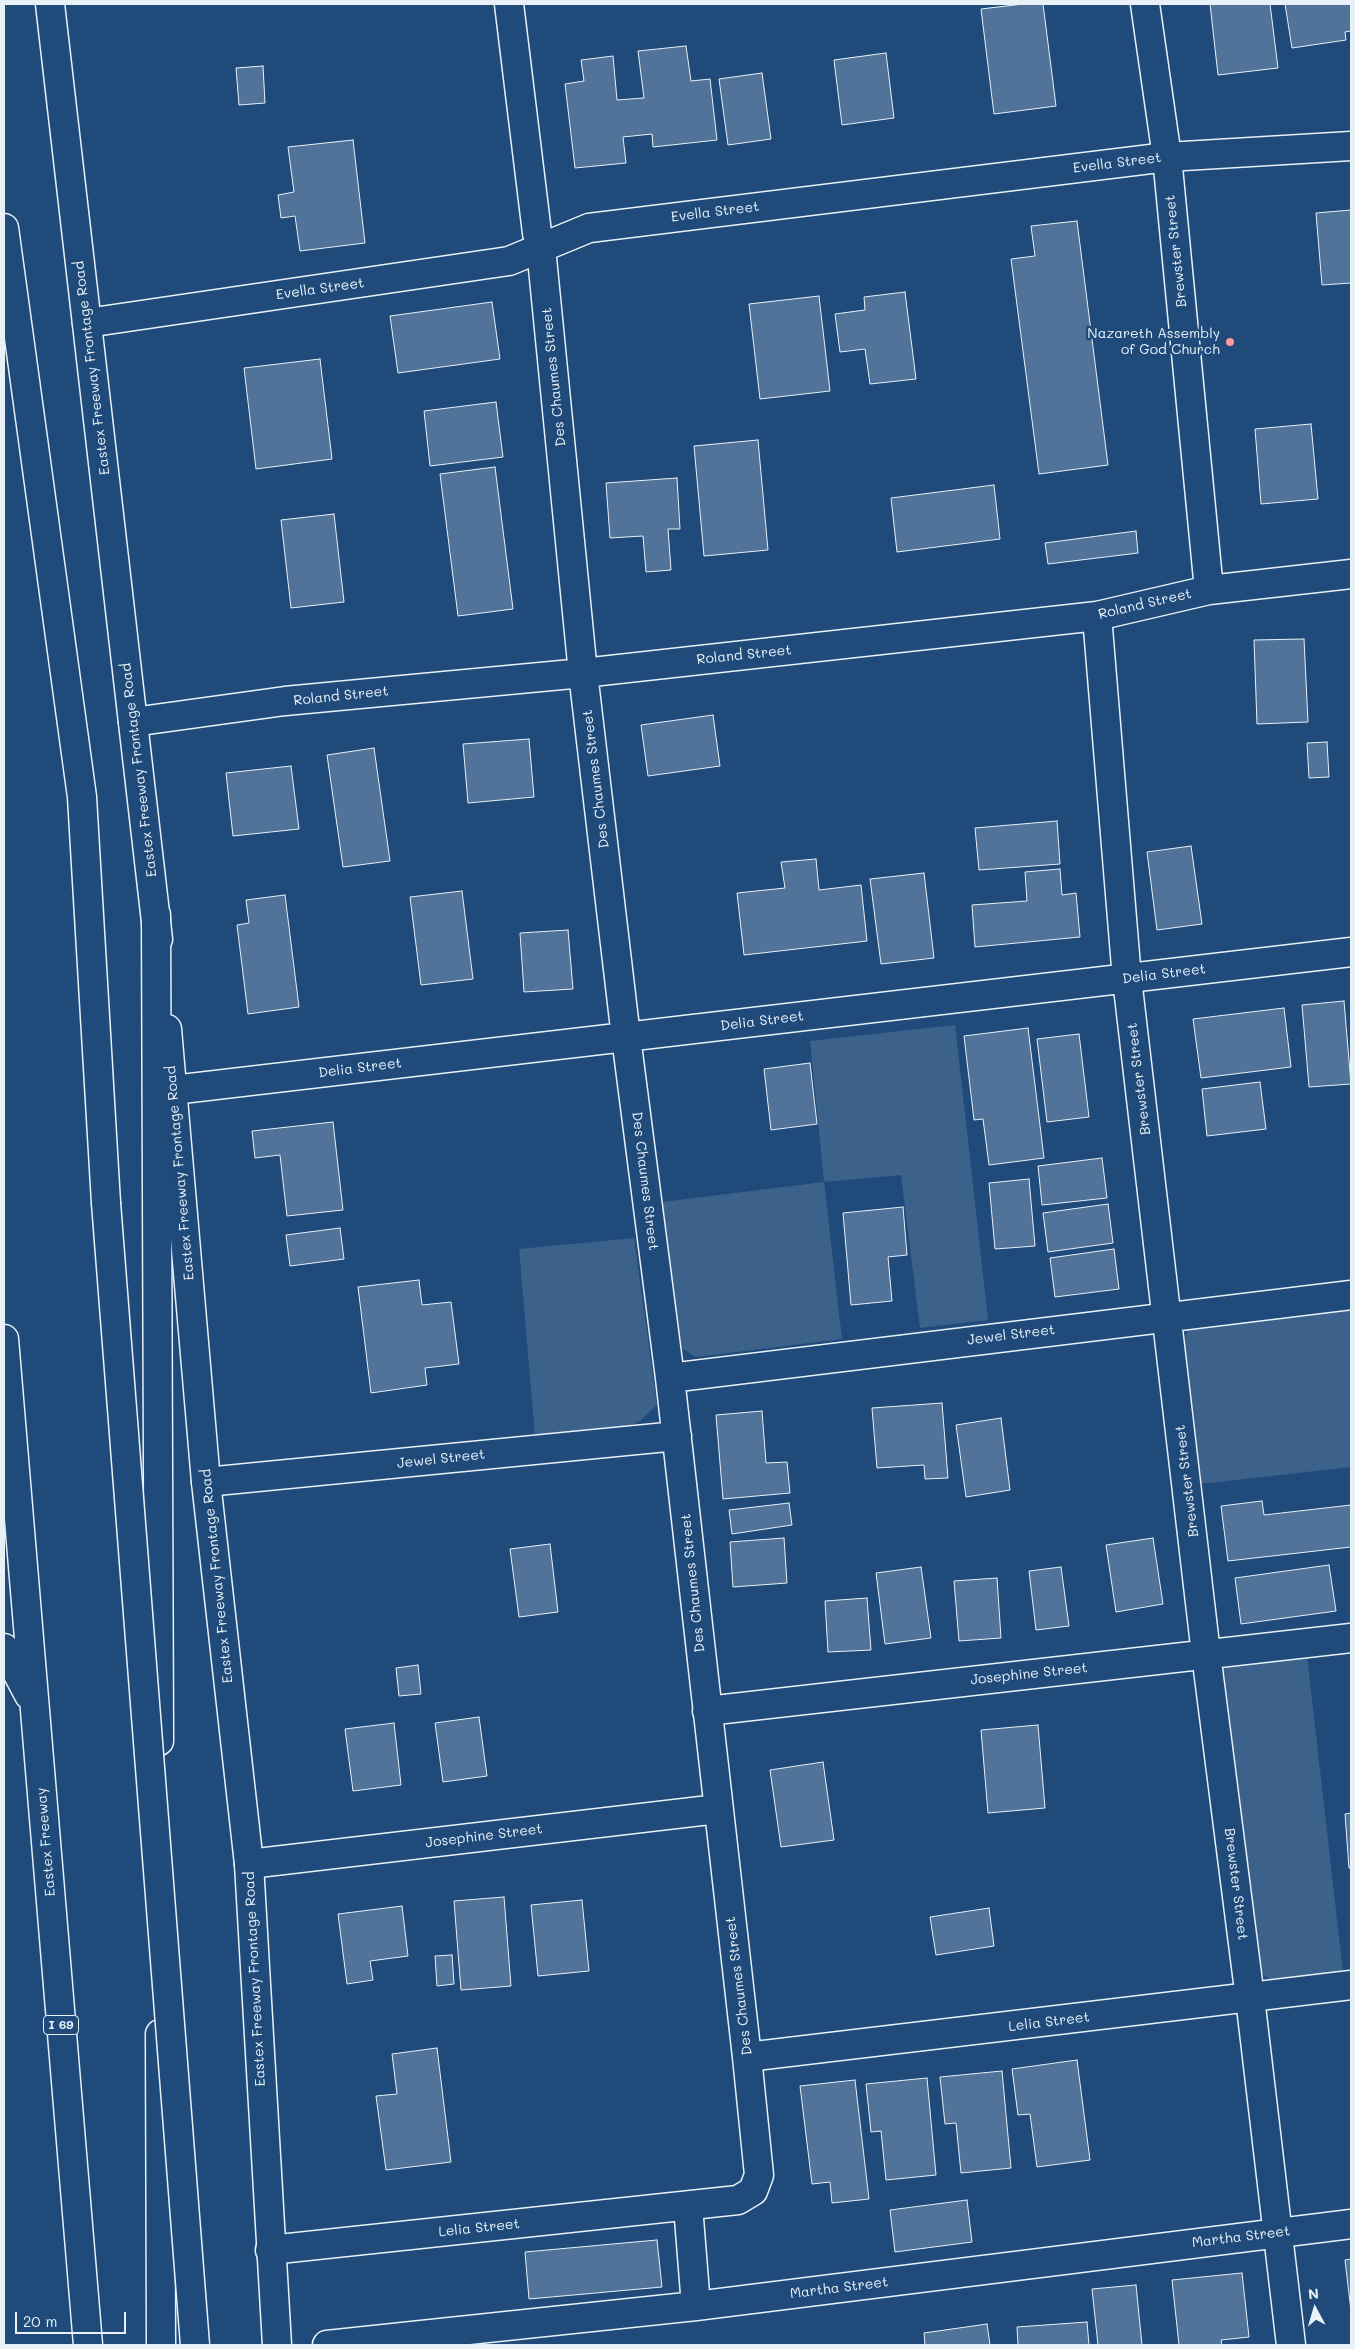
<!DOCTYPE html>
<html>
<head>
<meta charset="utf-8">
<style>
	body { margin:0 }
	#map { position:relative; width:1355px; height:2349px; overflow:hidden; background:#1f4a7a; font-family:Mali,sans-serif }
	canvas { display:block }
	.frame { position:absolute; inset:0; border:5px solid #e8f1f8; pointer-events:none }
	.north { position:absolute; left:1290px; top:2284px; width:50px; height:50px; -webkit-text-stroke:4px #1f4a7a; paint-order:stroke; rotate:354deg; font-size:14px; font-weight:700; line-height:20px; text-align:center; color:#e8f1f8 }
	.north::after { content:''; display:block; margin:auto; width:18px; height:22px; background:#e8f1f8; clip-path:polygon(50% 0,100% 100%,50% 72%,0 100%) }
	.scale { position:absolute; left:15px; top:2312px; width:111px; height:22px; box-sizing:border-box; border:2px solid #e8f1f8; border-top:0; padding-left:6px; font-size:15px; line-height:18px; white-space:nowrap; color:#e8f1f8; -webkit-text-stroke:4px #1f4a7a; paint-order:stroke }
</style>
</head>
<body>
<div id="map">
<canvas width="1355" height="2349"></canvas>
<div class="frame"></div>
<div class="north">N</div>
<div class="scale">20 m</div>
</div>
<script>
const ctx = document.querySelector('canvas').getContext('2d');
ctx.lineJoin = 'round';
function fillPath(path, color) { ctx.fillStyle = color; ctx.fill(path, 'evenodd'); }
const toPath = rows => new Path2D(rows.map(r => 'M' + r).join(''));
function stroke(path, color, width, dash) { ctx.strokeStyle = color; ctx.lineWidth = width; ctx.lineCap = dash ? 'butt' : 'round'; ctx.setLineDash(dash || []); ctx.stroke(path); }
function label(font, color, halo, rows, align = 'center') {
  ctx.font = font + ' Mali,sans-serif'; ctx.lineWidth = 5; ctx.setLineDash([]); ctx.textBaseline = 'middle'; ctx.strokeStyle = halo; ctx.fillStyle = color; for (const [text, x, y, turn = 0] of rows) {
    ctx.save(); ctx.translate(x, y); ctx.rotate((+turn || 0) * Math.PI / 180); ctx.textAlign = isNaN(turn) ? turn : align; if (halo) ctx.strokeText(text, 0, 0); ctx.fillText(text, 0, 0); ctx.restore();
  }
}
fillPath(toPath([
	[955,1025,988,1320,920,1328,901,1175,824,1182,842,1339,696,1357,678,1346,662,1202,824,1182,810,1041],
	[634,1238,657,1405,641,1420,630,1426,535,1436,519,1249],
	[1351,1309,1351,1467,1200,1484,1184,1338,1189,1329,1201,1325],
	[1307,1655,1343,1972,1273,1982,1262,1973,1221,1668,1234,1662]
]), '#3c628c');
const building = toPath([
	[1023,4,1043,4,1056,106,994,114,981,9,1023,4],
	[1210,4,1270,4,1278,68,1218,75,1210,4],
	[1285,4,1351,4,1351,31,1345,32,1346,40,1292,48,1285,4],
	[686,46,691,81,710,79,717,140,653,147,652,134,623,137,626,163,575,168,565,84,584,81,581,60,613,56,617,100,644,98,638,51,686,46],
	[886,53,894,118,842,125,834,60,886,53],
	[263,66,265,103,239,105,236,68,263,66],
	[762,73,771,139,728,145,719,79,762,73],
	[353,140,365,243,300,251,295,216,281,218,278,195,294,192,288,147,353,140],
	[1351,210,1351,283,1322,285,1316,213,1351,210],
	[1077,221,1108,465,1039,474,1011,259,1035,256,1031,226,1077,221],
	[905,292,916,379,870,384,865,349,840,352,835,314,865,310,864,297,905,292],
	[819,296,830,391,760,399,749,304,819,296],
	[492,302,500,359,398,373,390,316,492,302],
	[320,359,332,459,256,469,244,368,320,359],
	[496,402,503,457,430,466,424,411,496,402],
	[1311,424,1318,499,1261,504,1255,429,1311,424],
	[758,440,768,550,704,556,694,446,758,440],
	[495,467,513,609,458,616,440,474,495,467],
	[677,478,680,529,668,529,671,570,646,572,643,536,610,538,606,483,677,478],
	[994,485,1000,539,897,552,891,498,994,485],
	[334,514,344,602,291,608,281,520,334,514],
	[1136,531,1138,553,1048,564,1045,543,1136,531],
	[1304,639,1308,722,1257,724,1254,640,1304,639],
	[713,715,720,766,648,776,641,725,713,715],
	[529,739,534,797,468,803,463,744,529,739],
	[1327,742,1329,777,1309,778,1307,743,1327,742],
	[374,748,390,861,343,867,327,755,374,748],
	[291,766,299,829,233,836,226,773,291,766],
	[1057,821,1060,864,979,870,975,828,1057,821],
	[1191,846,1202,924,1157,930,1147,852,1191,846],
	[816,859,819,890,861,885,867,941,744,955,737,893,785,888,781,862,816,859],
	[1060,869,1062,895,1076,893,1080,937,975,947,972,905,1027,901,1025,872,1060,869],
	[924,873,934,958,881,964,870,879,924,873],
	[462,891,473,979,421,985,410,897,462,891],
	[285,895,299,1007,248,1014,237,925,249,923,246,900,285,895],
	[568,930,573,989,524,992,520,933,568,930],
	[1344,1001,1351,1084,1309,1087,1302,1005,1344,1001],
	[1284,1008,1291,1067,1201,1078,1193,1019,1284,1008],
	[1028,1028,1044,1158,989,1165,983,1119,974,1120,964,1036,1028,1028],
	[1079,1034,1089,1117,1047,1122,1037,1039,1079,1034],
	[810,1063,817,1124,771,1130,764,1069,810,1063],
	[1260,1082,1266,1129,1207,1136,1202,1089,1260,1082],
	[333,1122,343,1210,287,1216,280,1155,255,1158,252,1131,333,1122],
	[1102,1158,1107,1198,1042,1205,1038,1166,1102,1158],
	[1029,1179,1035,1246,995,1249,989,1183,1029,1179],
	[1108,1204,1113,1243,1048,1252,1043,1213,1108,1204],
	[903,1207,907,1255,888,1257,892,1301,851,1305,843,1213,903,1207],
	[340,1228,344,1259,290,1266,286,1235,340,1228],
	[1114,1249,1119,1289,1055,1297,1050,1258,1114,1249],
	[419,1280,422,1305,451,1302,459,1364,425,1368,427,1385,371,1393,358,1287,419,1280],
	[942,1403,948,1478,925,1479,924,1465,877,1468,872,1408,942,1403],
	[762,1411,766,1463,787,1462,790,1493,723,1499,716,1415,762,1411],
	[1001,1418,1010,1490,966,1497,956,1425,1001,1418],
	[1262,1501,1264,1515,1351,1505,1351,1547,1228,1561,1221,1506,1262,1501],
	[789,1503,792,1525,732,1534,729,1510,789,1503],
	[784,1538,787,1583,733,1587,730,1542,784,1538],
	[1153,1538,1163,1604,1116,1612,1106,1545,1153,1538],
	[550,1544,558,1612,519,1617,510,1549,550,1544],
	[1329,1565,1336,1611,1241,1624,1235,1578,1329,1565],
	[921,1567,931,1638,885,1644,876,1573,921,1567],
	[1061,1567,1069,1626,1036,1630,1029,1571,1061,1567],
	[997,1578,1001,1638,959,1641,954,1581,997,1578],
	[867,1598,871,1650,828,1652,825,1601,867,1598],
	[418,1665,421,1694,399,1696,396,1668,418,1665],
	[479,1717,487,1776,443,1782,435,1723,479,1717],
	[394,1723,401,1785,353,1791,345,1729,394,1723],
	[1038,1725,1045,1808,988,1813,981,1730,1038,1725],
	[823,1762,834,1840,781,1847,770,1770,823,1762],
	[1351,1813,1351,1868,1349,1868,1345,1814,1351,1813],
	[504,1897,511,1986,461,1990,454,1901,504,1897],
	[582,1900,589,1971,538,1976,531,1905,582,1900],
	[402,1906,408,1956,370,1961,373,1980,347,1984,338,1914,402,1906],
	[989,1908,994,1946,936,1955,930,1917,989,1908],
	[452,1955,454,1984,437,1986,435,1956,452,1955],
	[437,2048,451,2162,386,2170,376,2096,397,2094,392,2054,437,2048],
	[1077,2060,1090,2160,1037,2167,1030,2114,1018,2115,1012,2069,1077,2060],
	[1002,2071,1011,2168,961,2173,956,2123,945,2124,940,2077,1002,2071],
	[927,2078,936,2175,886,2180,881,2131,871,2132,866,2084,927,2078],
	[855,2080,869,2199,832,2203,830,2182,812,2184,800,2086,855,2080],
	[967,2200,972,2242,895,2252,890,2210,967,2200],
	[657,2240,662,2287,529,2299,525,2252,657,2240],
	[1351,2259,1351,2311,1345,2260,1351,2259],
	[1242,2273,1249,2337,1221,2340,1222,2345,1179,2345,1172,2280,1242,2273],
	[1136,2285,1142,2345,1098,2345,1092,2289,1136,2285],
	[1087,2322,1089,2345,1018,2345,1017,2327,1087,2322],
	[987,2324,990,2345,925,2345,924,2333,987,2324]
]);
fillPath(building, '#517399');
stroke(building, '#e8f1f8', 1);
const minor = toPath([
	[1145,4,1167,157,1209,590],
	[87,323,509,261,589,228,1167,157,1351,146],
	[1097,616,1127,979,1206,1654,1250,1998,1291,2345],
	[133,722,285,701,583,673,1097,616,1209,590,1351,574],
	[173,1090,1351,952],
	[670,1378,1351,1295],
	[206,1482,677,1436],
	[707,1711,1351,1638],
	[249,1864,718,1809],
	[747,2057,1351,1985],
	[688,2206,696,2306],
	[270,2250,738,2200,753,2191,759,2175,747,2057,670,1378,626,1037,583,673,541,248,537,233,509,4],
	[327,2345,696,2306,1351,2224]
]);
const major = toPath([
	[50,4,158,939],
	[167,1029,206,1482,249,1864,277,2345]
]);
const highway = toPath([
	[4,228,82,797,106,1203],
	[156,915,159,1741],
	[4,1339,88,2345],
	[4,1648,29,1695],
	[160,2034,161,2345]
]);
stroke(minor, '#e8f1f8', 31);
stroke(major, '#e8f1f8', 31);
stroke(highway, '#e8f1f8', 31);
stroke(minor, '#1f4a7a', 28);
stroke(major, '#1f4a7a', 28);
stroke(highway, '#1f4a7a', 28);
const highwayBridge = toPath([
	[106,1203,195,2345]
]);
stroke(highwayBridge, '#e8f1f8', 31, []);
stroke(highwayBridge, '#1f4a7a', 28);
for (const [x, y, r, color] of [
	[1230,342,5,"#ff9aa2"]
]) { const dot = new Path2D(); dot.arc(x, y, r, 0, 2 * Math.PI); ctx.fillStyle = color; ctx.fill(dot); stroke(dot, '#1f4a7a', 2); }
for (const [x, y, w] of [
	[61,2025,35]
]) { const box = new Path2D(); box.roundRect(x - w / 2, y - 9.5, w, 19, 4); ctx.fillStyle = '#1f4a7a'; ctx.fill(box); stroke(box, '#e8f1f8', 1); }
label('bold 12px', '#e8f1f8', null, [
	["I 69",61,2025]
]);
label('14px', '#e8f1f8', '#1f4a7a', [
	["Evella Street",1117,163,-7],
	["Evella Street",715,212,-7],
	["Brewster Street",1176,251,-96],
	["Evella Street",320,289,-8],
	["Eastex Freeway Frontage Road",92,368,-97],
	["Des Chaumes Street",554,377,-96],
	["Roland Street",1145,604,-13],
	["Roland Street",744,655,-6],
	["Roland Street",341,696,-6],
	["Eastex Freeway Frontage Road",139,770,-97],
	["Des Chaumes Street",596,779,-97],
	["Delia Street",1164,974,-7],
	["Delia Street",762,1021,-7],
	["Delia Street",360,1068,-7],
	["Brewster Street",1139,1079,-97],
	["Eastex Freeway Frontage Road",180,1173,-95],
	["Des Chaumes Street",645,1181,83],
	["Jewel Street",1011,1335,-7],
	["Jewel Street",441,1459,-6],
	["Brewster Street",1187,1481,-97],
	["Eastex Freeway Frontage Road",217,1576,-96],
	["Des Chaumes Street",693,1583,-96],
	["Josephine Street",1029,1674,-6],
	["Josephine Street",484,1836,-7],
	["Eastex Freeway",46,1842,-95],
	["Brewster Street",1236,1884,83],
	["Eastex Freeway Frontage Road",255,1979,-93],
	["Des Chaumes Street",739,1986,-97],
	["Lelia Street",1049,2022,-7],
	["Lelia Street",479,2228,-6],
	["Martha Street",1241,2237,-7],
	["Martha Street",839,2288,-7]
]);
label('14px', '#e8f1f8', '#1f4a7a', [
	["Nazareth Assembly",1220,334],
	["of God Church",1220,350]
], 'right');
</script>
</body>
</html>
